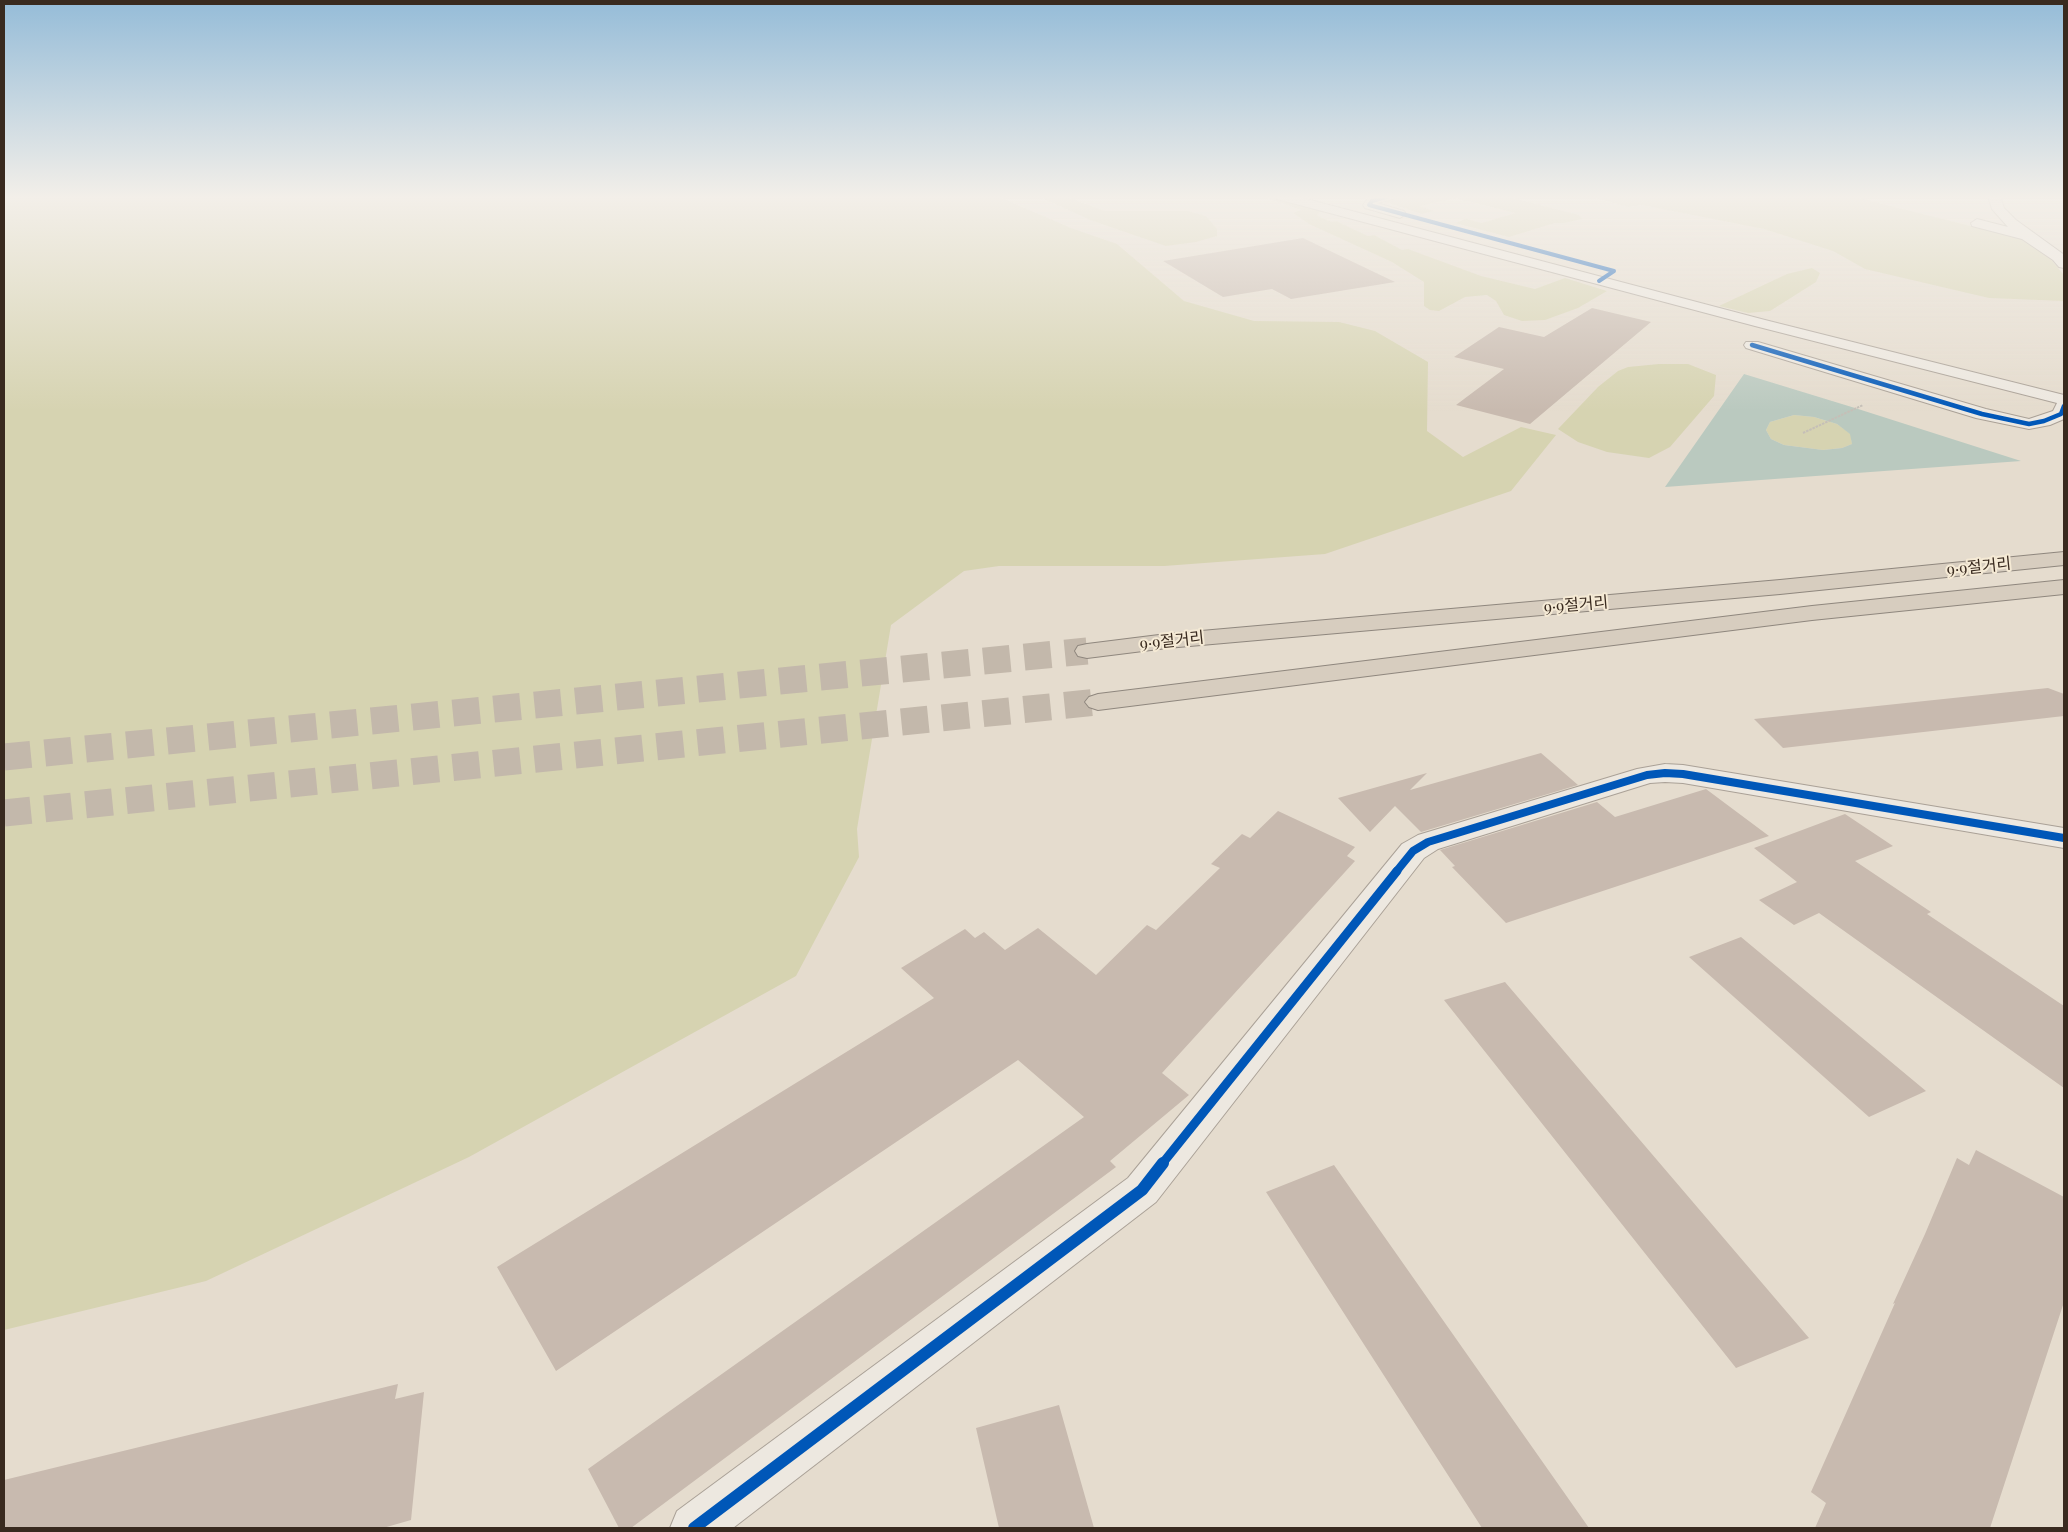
<!DOCTYPE html>
<html>
<head>
<meta charset="utf-8">
<style>
	body { margin:0 }
	#map { position:relative; width:2068px; height:1532px; overflow:hidden; background:#e5dcce; font-family:"Playfair Display",serif }
	canvas { display:block }
	.frame { position:absolute; inset:0; border:5px solid #392a1f; pointer-events:none }
</style>
</head>
<body>
<div id="map">
<canvas width="2068" height="1532"></canvas>
<div class="frame"></div>
</div>
<script>
const ctx = document.querySelector('canvas').getContext('2d');
ctx.lineJoin = 'round';
function fillPath(path, color) { ctx.fillStyle = color; ctx.fill(path, 'evenodd'); }
const toPath = rows => new Path2D(rows.map(r => 'M' + r).join(''));
function stroke(path, color, width, dash) { ctx.strokeStyle = color; ctx.lineWidth = width; ctx.lineCap = dash ? 'butt' : 'round'; ctx.setLineDash(dash || []); ctx.stroke(path); }
function label(font, color, halo, rows, align = 'center') {
  ctx.font = font + ' "Playfair Display","Noto Sans KR",serif'; ctx.lineWidth = 4; ctx.setLineDash([]); ctx.textBaseline = 'middle'; ctx.strokeStyle = halo; ctx.fillStyle = color; for (const [text, x, y, turn = 0] of rows) {
    ctx.save(); ctx.translate(x, y); ctx.rotate((+turn || 0) * Math.PI / 180); ctx.textAlign = isNaN(turn) ? turn : align; if (halo) ctx.strokeText(text, 0, 0); ctx.fillText(text, 0, 0); ctx.restore();
  }
}
fillPath(toPath([
	[4,196,997,196,1071,228,1117,244,1184,301,1254,321,1339,322,1375,331,1428,362,1427,431,1463,457,1521,427,1556,435,1511,491,1325,554,1164,566,999,566,964,571,891,625,857,829,859,857,796,976,469,1157,206,1281,4,1330],
	[1038,196,1064,196,1105,211,1188,211,1206,216,1217,229,1217,236,1196,242,1166,246,1090,220],
	[1261,196,1274,196,1323,210,1317,215,1322,218,1332,222,1336,221,1368,236,1374,235,1402,250,1408,249,1481,276,1535,289,1565,278,1607,291,1578,308,1545,320,1522,321,1504,315,1496,301,1487,295,1465,297,1439,311,1430,310,1424,306,1424,282,1392,262,1309,224,1293,213,1301,210],
	[1402,196,1505,196,1579,215,1582,219,1564,223,1555,223,1509,237,1455,223,1466,219,1482,223,1515,213,1455,198,1420,206,1434,211,1422,214,1385,202],
	[1587,196,1851,196,2023,239,2049,257,2063,274,2064,301,1989,298,1865,269,1833,251,1764,229,1642,205,1629,207],
	[1812,268,1820,273,1816,282,1770,311,1748,313,1719,306,1787,274],
	[1659,364,1688,364,1716,375,1714,396,1670,447,1649,458,1607,452,1578,442,1558,429,1598,387,1618,371,1628,367],
	[1794,415,1814,417,1837,424,1851,434,1852,444,1842,448,1823,450,1784,445,1771,439,1766,430,1770,422]
]), '#d6d3b1');
fillPath(toPath([
	[1744,374,1855,408,2021,461,1665,487],
	[1794,415,1814,417,1837,424,1850,434,1852,444,1842,448,1823,450,1784,445,1771,439,1766,430,1770,422]
]), '#bac9bf');
fillPath(toPath([
	[1303,238,1395,282,1291,299,1272,289,1223,297,1163,261],
	[1592,308,1651,322,1530,424,1456,405,1504,369,1454,357,1499,327,1544,337],
	[2048,688,2064,694,2064,716,1783,748,1754,719],
	[1541,753,1578,785,1421,832,1395,806,1370,832,1338,798,1427,773,1410,790],
	[1706,789,1769,836,1506,923,1452,867,1455,866,1440,850,1597,802,1615,817],
	[1278,811,1355,847,1347,856,1355,861,1162,1073,1189,1095,1110,1161,1116,1167,631,1528,619,1528,588,1469,1084,1117,1018,1060,556,1371,497,1267,934,998,901,968,965,929,975,938,984,932,1005,950,1038,928,1096,975,1147,925,1156,930,1220,868,1211,864,1242,834,1250,838],
	[1845,814,1893,846,1855,861,1931,912,1927,914,2064,1006,2064,1088,1819,913,1794,925,1759,900,1797,882,1754,848],
	[1741,937,1926,1091,1869,1117,1689,957],
	[1505,982,1809,1338,1736,1368,1444,1000],
	[1976,1150,2064,1197,2064,1302,1990,1528,1815,1528,1826,1503,1811,1492,1895,1303,1893,1304,1925,1234,1957,1158,1969,1165],
	[1334,1165,1589,1528,1482,1528,1266,1192],
	[398,1384,395,1399,424,1392,411,1520,383,1528,4,1528,4,1480],
	[1059,1405,1094,1528,999,1528,976,1428]
]), '#c8baaf');
stroke(toPath([
	[4,757,1087,651],
	[4,813,1098,702]
]), '#c3b8ab', 27, [27, 14]);
const minor = toPath([
	[1275,196,1295,196,1765,320,2064,395,2064,419,2050,425,2029,429,1976,418,1746,348,1744,345,1746,342,1758,342,1986,409,2029,419,2053,411,2057,403,1755,326,1277,199,1275,196],
	[1376,196,1395,196,1393,199,1377,203,1404,211,1406,214,1400,218,1365,208,1363,205,1368,198,1376,196],
	[1988,196,2000,196,2004,208,2016,220,2063,254,2064,268,2059,267,2053,260,2022,239,1972,226,1971,223,1977,219,2008,227,1992,209,1988,196],
	[1665,764,1683,765,2064,828,2064,848,1683,783,1665,782,1650,783,1438,849,1424,858,1156,1202,733,1528,670,1528,677,1511,1128,1178,1402,844,1418,835,1637,769,1665,764]
]);
const highway = toPath([
	[2064,552,2064,565,1780,594,1167,648,1087,658,1078,656,1075,651,1078,646,1087,644,1167,634,1780,580,2064,552],
	[2064,580,2064,594,1812,620,1098,710,1089,707,1085,702,1089,697,1098,694,1812,606,2064,580]
]);
stroke(minor, '#aaa197', 2);
stroke(highway, '#8f877e', 2);
stroke(toPath([
	[1803,433,1863,405]
]), '#c5bfb7', 2, [2.5, 1]);
fillPath(minor, '#ede8e0');
fillPath(highway, '#d7cdbf');
stroke(toPath([
	[1389,196,1372,201,1369,205,1614,271,1599,281]
]), '#0057b8', 4);
stroke(toPath([
	[1752,345,1982,414,2029,424,2044,421,2061,414,2064,406]
]), '#0057b8', 4.5);
stroke(toPath([
	[1396,872,1413,851,1428,842,1647,775,1665,773,1683,774,2064,838]
]), '#0057b8', 8);
stroke(toPath([
	[1162,1164,1397,871]
]), '#0057b8', 9);
stroke(toPath([
	[694,1528,1142,1190,1163,1163]
]), '#0057b8', 12);
const sky = ctx.createLinearGradient(0, 0, 0, 411);
sky.addColorStop(0, '#95bcd8');
sky.addColorStop(0.48, '#f3efe9');
sky.addColorStop(1, '#f3efe900');
ctx.fillStyle = sky;
ctx.fillRect(0, 0, 2068, 411);
label('16px', '#392a1f', '#f5ead5', [
	["9·9절거리",1979,567,-6],
	["9·9절거리",1576,605,-5],
	["9·9절거리",1172,641,-6]
]);
</script>
</body>
</html>
